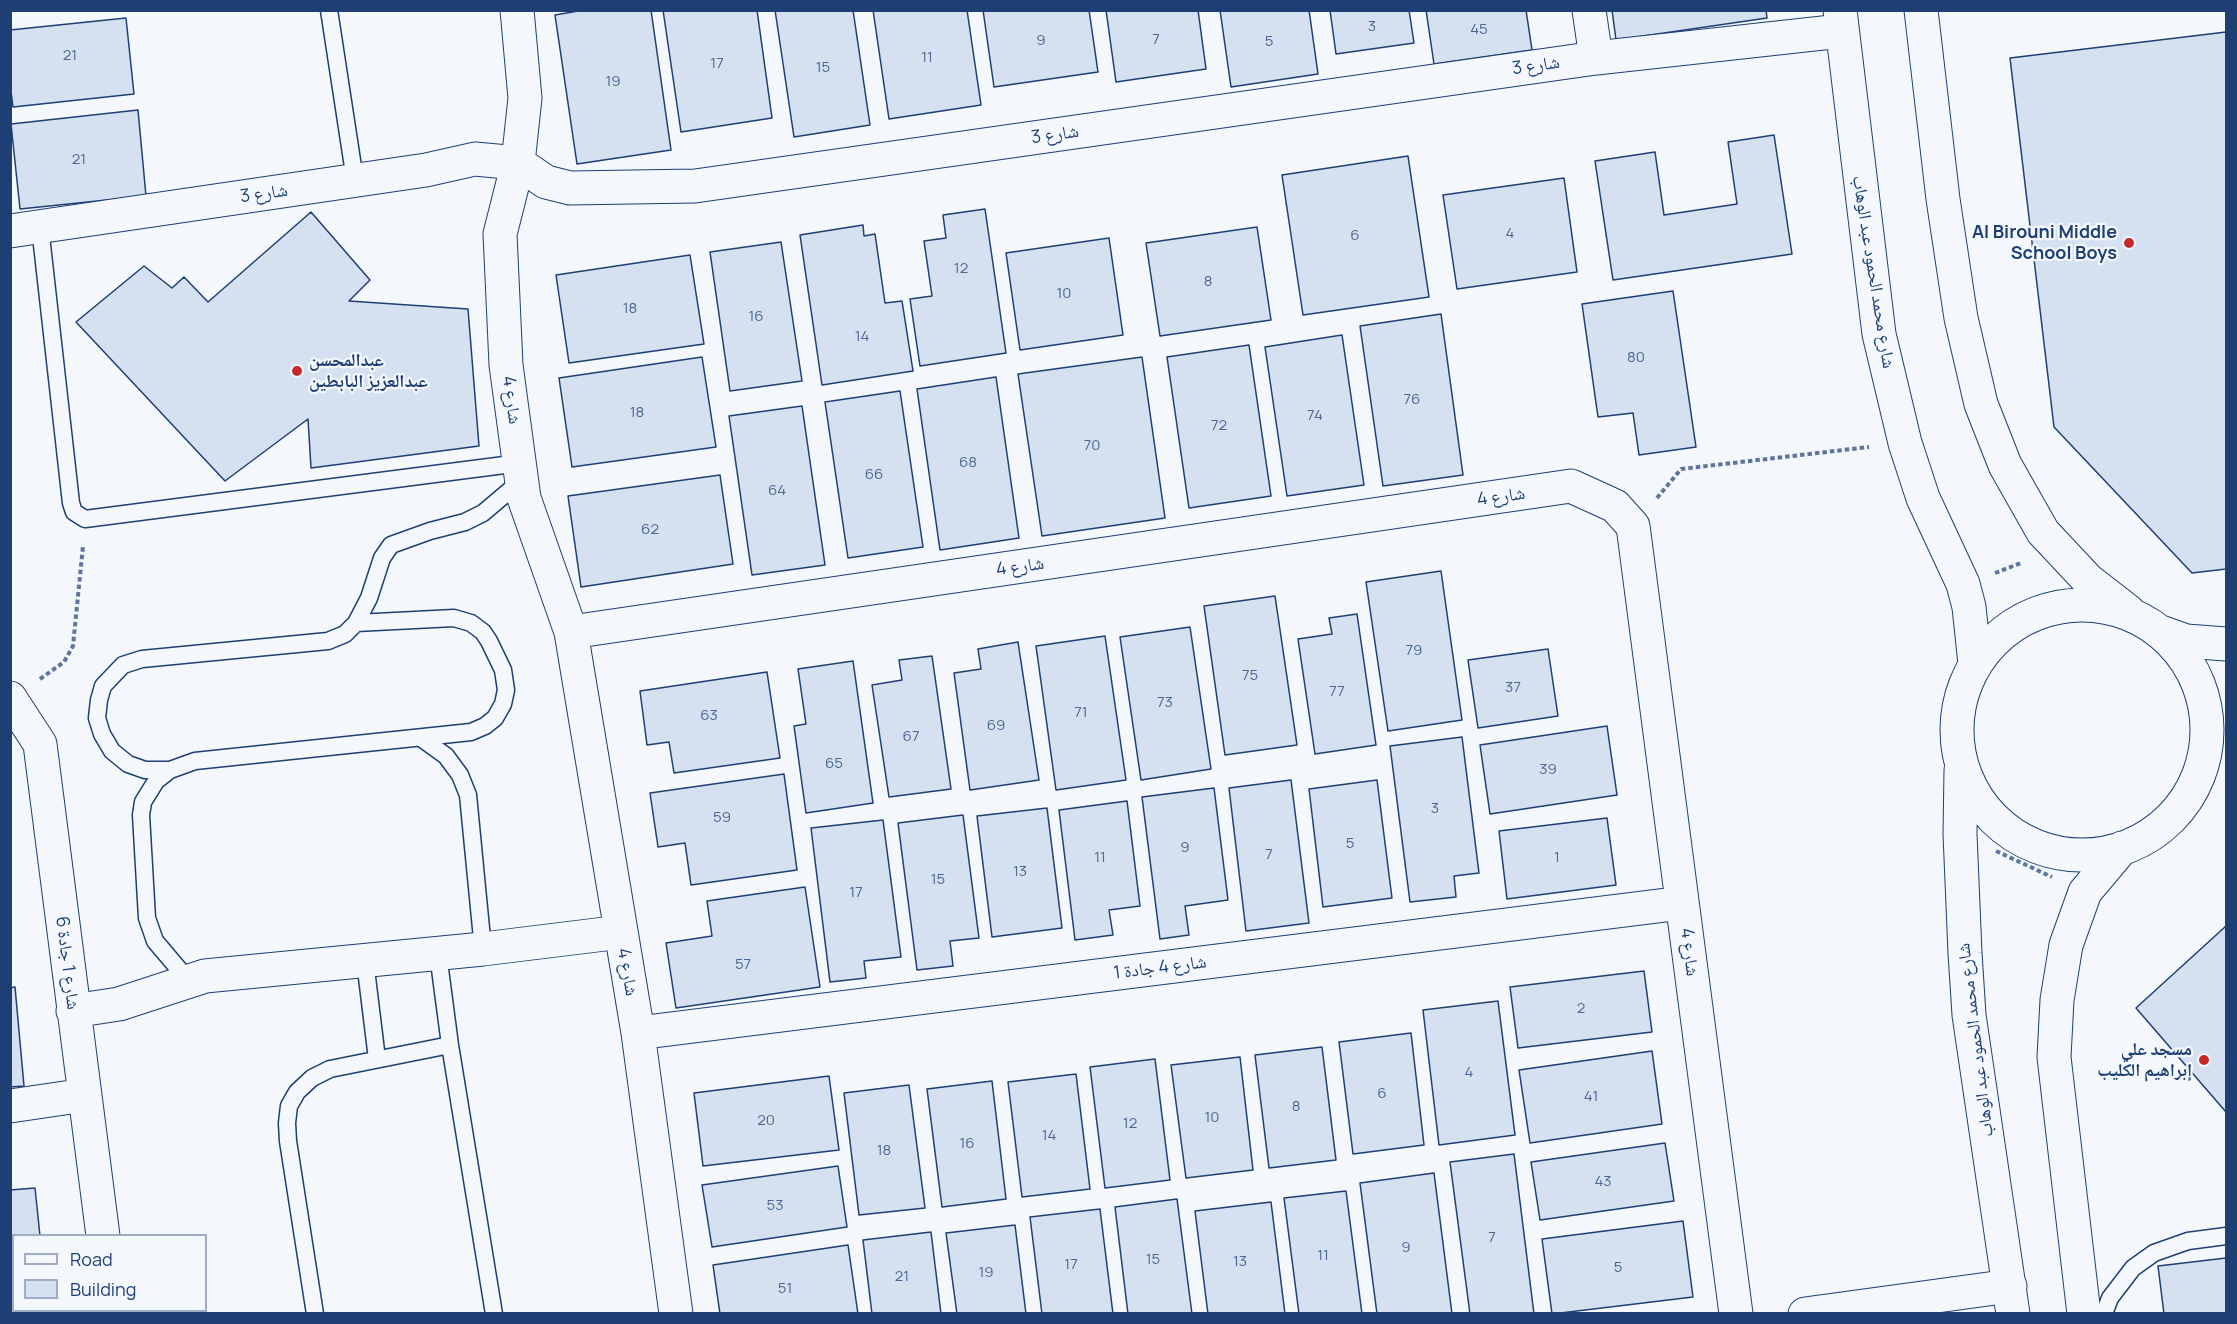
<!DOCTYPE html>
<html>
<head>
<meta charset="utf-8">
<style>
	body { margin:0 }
	#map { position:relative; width:2237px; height:1324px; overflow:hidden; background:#f4f7fb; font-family:Manrope,sans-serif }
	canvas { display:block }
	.frame { position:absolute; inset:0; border:12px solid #1d3f73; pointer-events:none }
	.legend { position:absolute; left:12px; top:1234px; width:195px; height:78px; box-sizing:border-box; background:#f4f7fb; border:2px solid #9eadc5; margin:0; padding:8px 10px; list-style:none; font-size:18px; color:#1d3f73 }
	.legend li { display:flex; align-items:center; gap:12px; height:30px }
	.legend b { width:30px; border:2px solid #9eadc5 }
</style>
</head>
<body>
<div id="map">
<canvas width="2237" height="1324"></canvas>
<div class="frame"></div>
<ul class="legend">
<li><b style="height:8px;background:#f4f7fb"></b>Road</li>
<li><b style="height:16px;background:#d5e0f0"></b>Building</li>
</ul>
</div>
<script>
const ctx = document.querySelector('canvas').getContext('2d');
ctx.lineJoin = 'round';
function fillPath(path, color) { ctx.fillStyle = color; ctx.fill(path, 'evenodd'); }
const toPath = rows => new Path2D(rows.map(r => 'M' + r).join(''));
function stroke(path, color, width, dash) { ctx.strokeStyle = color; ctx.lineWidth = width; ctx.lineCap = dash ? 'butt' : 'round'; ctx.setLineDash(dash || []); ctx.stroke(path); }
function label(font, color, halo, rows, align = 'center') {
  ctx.font = font + ' Manrope,"Noto Naskh Arabic",sans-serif'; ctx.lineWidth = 4.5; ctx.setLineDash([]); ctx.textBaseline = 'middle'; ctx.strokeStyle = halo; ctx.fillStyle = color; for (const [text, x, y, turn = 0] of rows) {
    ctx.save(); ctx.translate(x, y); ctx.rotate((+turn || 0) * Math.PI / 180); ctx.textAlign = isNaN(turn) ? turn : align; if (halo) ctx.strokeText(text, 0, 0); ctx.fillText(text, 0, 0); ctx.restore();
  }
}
const building = toPath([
	[584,10,651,10,671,150,577,164,555,15,584,10],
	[663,10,757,10,772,118,681,132,663,10],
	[775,10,853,10,870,125,794,137,775,10],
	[873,10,967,10,981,105,889,119,873,10],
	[983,10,1089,10,1098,72,994,87,983,10],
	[1106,10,1198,10,1206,69,1116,82,1106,10],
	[1220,10,1309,10,1318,74,1231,87,1220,10],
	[1330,10,1409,10,1414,43,1336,54,1330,10],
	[1426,10,1526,10,1532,50,1434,64,1426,10],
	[1612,10,1766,10,1767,18,1616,40,1612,10],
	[126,18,134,94,13,107,10,83,10,30,126,18],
	[2226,32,2226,569,2192,573,2054,427,2010,58,2226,32],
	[138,110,146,196,20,209,11,124,138,110],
	[1774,135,1792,254,1613,280,1595,161,1655,152,1664,215,1737,204,1728,142,1774,135],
	[1408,156,1429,297,1303,315,1282,175,1408,156],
	[1564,178,1577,272,1457,289,1443,195,1564,178],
	[985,209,1006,353,920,366,910,299,932,296,924,241,946,238,943,215,985,209],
	[311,212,370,280,349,301,468,309,479,446,311,468,308,419,225,481,76,322,144,266,172,288,184,277,208,302,311,212],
	[863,225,864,236,875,234,885,303,902,301,913,371,822,385,800,235,863,225],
	[1257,227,1271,320,1160,336,1146,243,1257,227],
	[1109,238,1123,335,1020,350,1006,253,1109,238],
	[781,242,802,381,730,391,710,252,781,242],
	[690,255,704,344,569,363,556,275,690,255],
	[1673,291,1696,447,1639,455,1633,413,1598,417,1582,304,1673,291],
	[1441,314,1463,475,1383,486,1360,326,1441,314],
	[1342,335,1364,485,1287,496,1265,347,1342,335],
	[1249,345,1271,496,1189,508,1167,357,1249,345],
	[702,357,716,447,572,467,559,378,702,357],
	[1142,357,1165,518,1042,536,1018,374,1142,357],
	[996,377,1019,538,940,550,917,389,996,377],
	[900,391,923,547,848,558,825,402,900,391],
	[802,406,825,565,752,575,729,416,802,406],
	[720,475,733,564,581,587,568,496,720,475],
	[1441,571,1462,720,1388,731,1366,582,1441,571],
	[1275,596,1297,745,1225,755,1204,606,1275,596],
	[1357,614,1376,745,1315,754,1298,639,1332,634,1329,618,1357,614],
	[1190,627,1211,769,1141,780,1120,637,1190,627],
	[1105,636,1126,780,1056,790,1036,646,1105,636],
	[1018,642,1039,780,970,790,954,673,981,669,978,649,1018,642],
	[1548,649,1558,716,1478,728,1468,660,1548,649],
	[932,656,951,789,889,797,872,685,902,680,899,660,932,656],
	[853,661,873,803,806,813,794,726,806,724,798,669,853,661],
	[767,672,780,758,674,773,669,742,647,745,640,691,767,672],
	[1607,726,1617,795,1490,814,1480,745,1607,726],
	[1462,737,1479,873,1454,876,1456,897,1410,902,1390,746,1462,737],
	[784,774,797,870,691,885,685,843,658,847,650,793,784,774],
	[1291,780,1309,923,1246,931,1229,788,1291,780],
	[1377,780,1392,898,1323,907,1309,789,1377,780],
	[1214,788,1228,900,1185,906,1189,935,1160,939,1142,797,1214,788],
	[1127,801,1140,906,1109,910,1113,935,1075,940,1059,810,1127,801],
	[1047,808,1062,928,992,937,977,816,1047,808],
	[963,815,979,938,950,941,953,966,917,970,898,823,963,815],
	[1607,818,1616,885,1507,899,1499,831,1607,818],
	[883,820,901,957,864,961,866,978,830,982,811,828,883,820],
	[805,887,820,987,676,1008,666,943,712,936,707,901,805,887],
	[2226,926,2226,1112,2136,1008,2226,926],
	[1644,971,1652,1032,1518,1048,1510,987,1644,971],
	[15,987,24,1086,10,1087,10,988,15,987],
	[1498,1001,1515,1135,1439,1145,1423,1010,1498,1001],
	[1411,1033,1424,1145,1353,1154,1339,1042,1411,1033],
	[1322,1047,1336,1160,1269,1168,1255,1055,1322,1047],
	[1652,1051,1662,1124,1530,1143,1519,1070,1652,1051],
	[1240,1057,1253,1170,1186,1178,1171,1065,1240,1057],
	[1155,1059,1170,1180,1105,1188,1090,1067,1155,1059],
	[1076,1074,1090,1189,1022,1197,1008,1082,1076,1074],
	[829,1076,839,1150,703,1166,694,1093,829,1076],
	[992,1081,1006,1199,942,1207,927,1089,992,1081],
	[909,1085,925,1208,859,1215,844,1093,909,1085],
	[1665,1143,1674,1201,1540,1220,1531,1162,1665,1143],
	[1514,1154,1534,1314,1470,1314,1450,1162,1514,1154],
	[838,1166,847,1227,712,1247,702,1185,838,1166],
	[1434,1173,1452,1314,1377,1314,1360,1183,1434,1173],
	[35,1188,40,1236,14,1236,14,1279,10,1279,10,1190,35,1188],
	[1346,1191,1362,1314,1299,1314,1284,1198,1346,1191],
	[1177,1199,1192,1314,1128,1314,1115,1207,1177,1199],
	[1271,1202,1285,1314,1208,1314,1195,1211,1271,1202],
	[1100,1209,1113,1314,1042,1314,1030,1217,1100,1209],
	[1683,1221,1693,1297,1552,1314,1542,1239,1683,1221],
	[1015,1225,1026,1314,957,1314,946,1233,1015,1225],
	[931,1232,941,1314,872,1314,863,1240,931,1232],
	[848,1245,858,1314,720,1314,713,1265,848,1245],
	[2226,1258,2226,1314,2164,1314,2158,1266,2226,1258],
	[10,1295,14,1295,14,1310,44,1310,44,1314,10,1314,10,1295]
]);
fillPath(building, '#d5e0f0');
stroke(building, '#1d3f73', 1.5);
const service = toPath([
	[329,10,355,180],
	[40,227,71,503,74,512,85,519,520,463],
	[421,738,446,756,460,775,468,795,483,949],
	[170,770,145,770,128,764,112,751,102,734,97,718,99,700,103,686,123,665,142,659,328,641,345,634,356,623,369,598,382,558,391,545,430,531,465,522,483,513,522,480],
	[438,954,450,1045,494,1314],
	[365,961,377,1059],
	[188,980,155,941,147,918,141,815,143,802,156,781,170,770,195,761,471,732,485,726,495,718,503,704,506,690,503,670,489,641,483,632,471,623,454,618,356,623],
	[315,1314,288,1141,287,1123,289,1106,297,1092,312,1078,330,1069,450,1045],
	[2104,1314,2110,1298,2133,1268,2154,1253,2188,1241,2226,1236]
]);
const minor = toPath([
	[517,10,525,98,518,163,500,234,506,365,524,498,571,632,638,1033,676,1314],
	[1589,10,1596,58],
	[10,231,426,170,475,159,518,163,546,182,570,188,695,186,1596,58,1841,31],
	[571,632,1571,486,1615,506,1633,526,1736,1314],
	[10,698,40,744,103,1236],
	[73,1011,119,1004,205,976,483,949,621,932],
	[638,1033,1682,903],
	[10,1106,85,1095],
	[112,1310,112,1314],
	[1805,1314,2010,1286]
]);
const tertiary = toPath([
	[1840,10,1879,334,1905,443,1923,498,1963,584,1969,607,1975,664],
	[1921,10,1943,199,1961,318,1981,404,2005,465,2043,532,2088,580,2128,611],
	'1957 730a125 125 0 1 1 250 0a125 125 0 1 1-250 0Z',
	[2158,631,2186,641,2226,644],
	[1961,770,1960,834,1965,953,1969,1015,2013,1314],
	[2084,1314,2054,1057,2057,1000,2066,945,2085,892,2122,848]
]);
stroke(service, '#1d3f73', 19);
stroke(minor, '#1d3f73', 35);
stroke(tertiary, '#1d3f73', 35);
stroke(toPath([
	[1657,498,1681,469,1869,447],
	[1995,573,2021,563],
	[40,679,64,662,73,646,83,546],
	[1996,851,2052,877]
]), '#5e769c', 4, [4.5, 3]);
stroke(service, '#f4f7fb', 16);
stroke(minor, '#f4f7fb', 33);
stroke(tertiary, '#f4f7fb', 33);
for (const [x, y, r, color] of [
	[2129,243,6,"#c62828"],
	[297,371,6,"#c62828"],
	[2204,1060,6,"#c62828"]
]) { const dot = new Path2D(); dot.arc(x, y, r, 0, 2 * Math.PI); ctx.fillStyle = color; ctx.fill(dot); stroke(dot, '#f4f7fb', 2); }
label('15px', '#4b6792', null, [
	["3",1372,27],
	["45",1479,30],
	["7",1156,40],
	["9",1041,41],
	["5",1269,42],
	["21",70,56],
	["11",927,58],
	["17",717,64],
	["15",823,68],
	["19",613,82],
	["21",79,160],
	["4",1510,234],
	["6",1355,236],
	["12",961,269],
	["8",1208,282],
	["10",1064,294],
	["18",630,309],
	["16",756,317],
	["14",862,337],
	["80",1636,358],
	["76",1412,400],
	["18",637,413],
	["74",1315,416],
	["72",1219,426],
	["70",1092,446],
	["68",968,463],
	["66",874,475],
	["64",777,491],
	["62",650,530],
	["79",1414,651],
	["75",1250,676],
	["37",1513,688],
	["77",1337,692],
	["73",1165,703],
	["71",1081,713],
	["63",709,716],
	["69",996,726],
	["67",911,737],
	["65",834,764],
	["39",1548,770],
	["3",1435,809],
	["59",722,818],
	["5",1350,844],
	["9",1185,848],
	["7",1269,855],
	["11",1100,858],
	["1",1557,858],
	["13",1020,872],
	["15",938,880],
	["17",856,893],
	["57",743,965],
	["2",1581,1009],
	["4",1469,1073],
	["6",1382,1094],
	["41",1591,1097],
	["8",1296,1107],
	["10",1212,1118],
	["20",766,1121],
	["12",1130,1124],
	["14",1049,1136],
	["16",967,1144],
	["18",884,1151],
	["43",1603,1182],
	["53",775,1206],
	["7",1492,1238],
	["9",1406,1248],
	["11",1323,1256],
	["15",1153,1260],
	["13",1240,1262],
	["17",1071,1265],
	["5",1618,1268],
	["19",986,1273],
	["21",902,1277],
	["51",785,1289]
]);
label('18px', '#1d3f73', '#f4f7fb', [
	["شارع 3",1536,66,-8],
	["شارع 3",1055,135,-8],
	["شارع 3",264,194,-8],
	["شارع محمد الحمود عبد الوهاب",1873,272,81],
	["شارع 4",511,400,82],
	["شارع 4",1501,497,-8],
	["شارع 4",1020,567,-8],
	["شارع 4",1689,952,83],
	["شارع 1 جادة 6",67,963,83],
	["شارع 4 جادة 1",1160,968,-7],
	["شارع 4",627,972,80],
	["شارع محمد الحمود عبد الوهاب",1976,1040,-97]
]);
label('bold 18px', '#1d3f73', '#f4f7fb', [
	["Al Birouni Middle",2117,233],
	["School Boys",2117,254],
	["عبدالمحسن",309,361,"left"],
	["عبدالعزيز البابطين",309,382,"left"],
	["مسجد علي",2192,1050],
	["إبراهيم الكليب",2192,1071]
], 'right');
</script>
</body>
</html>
